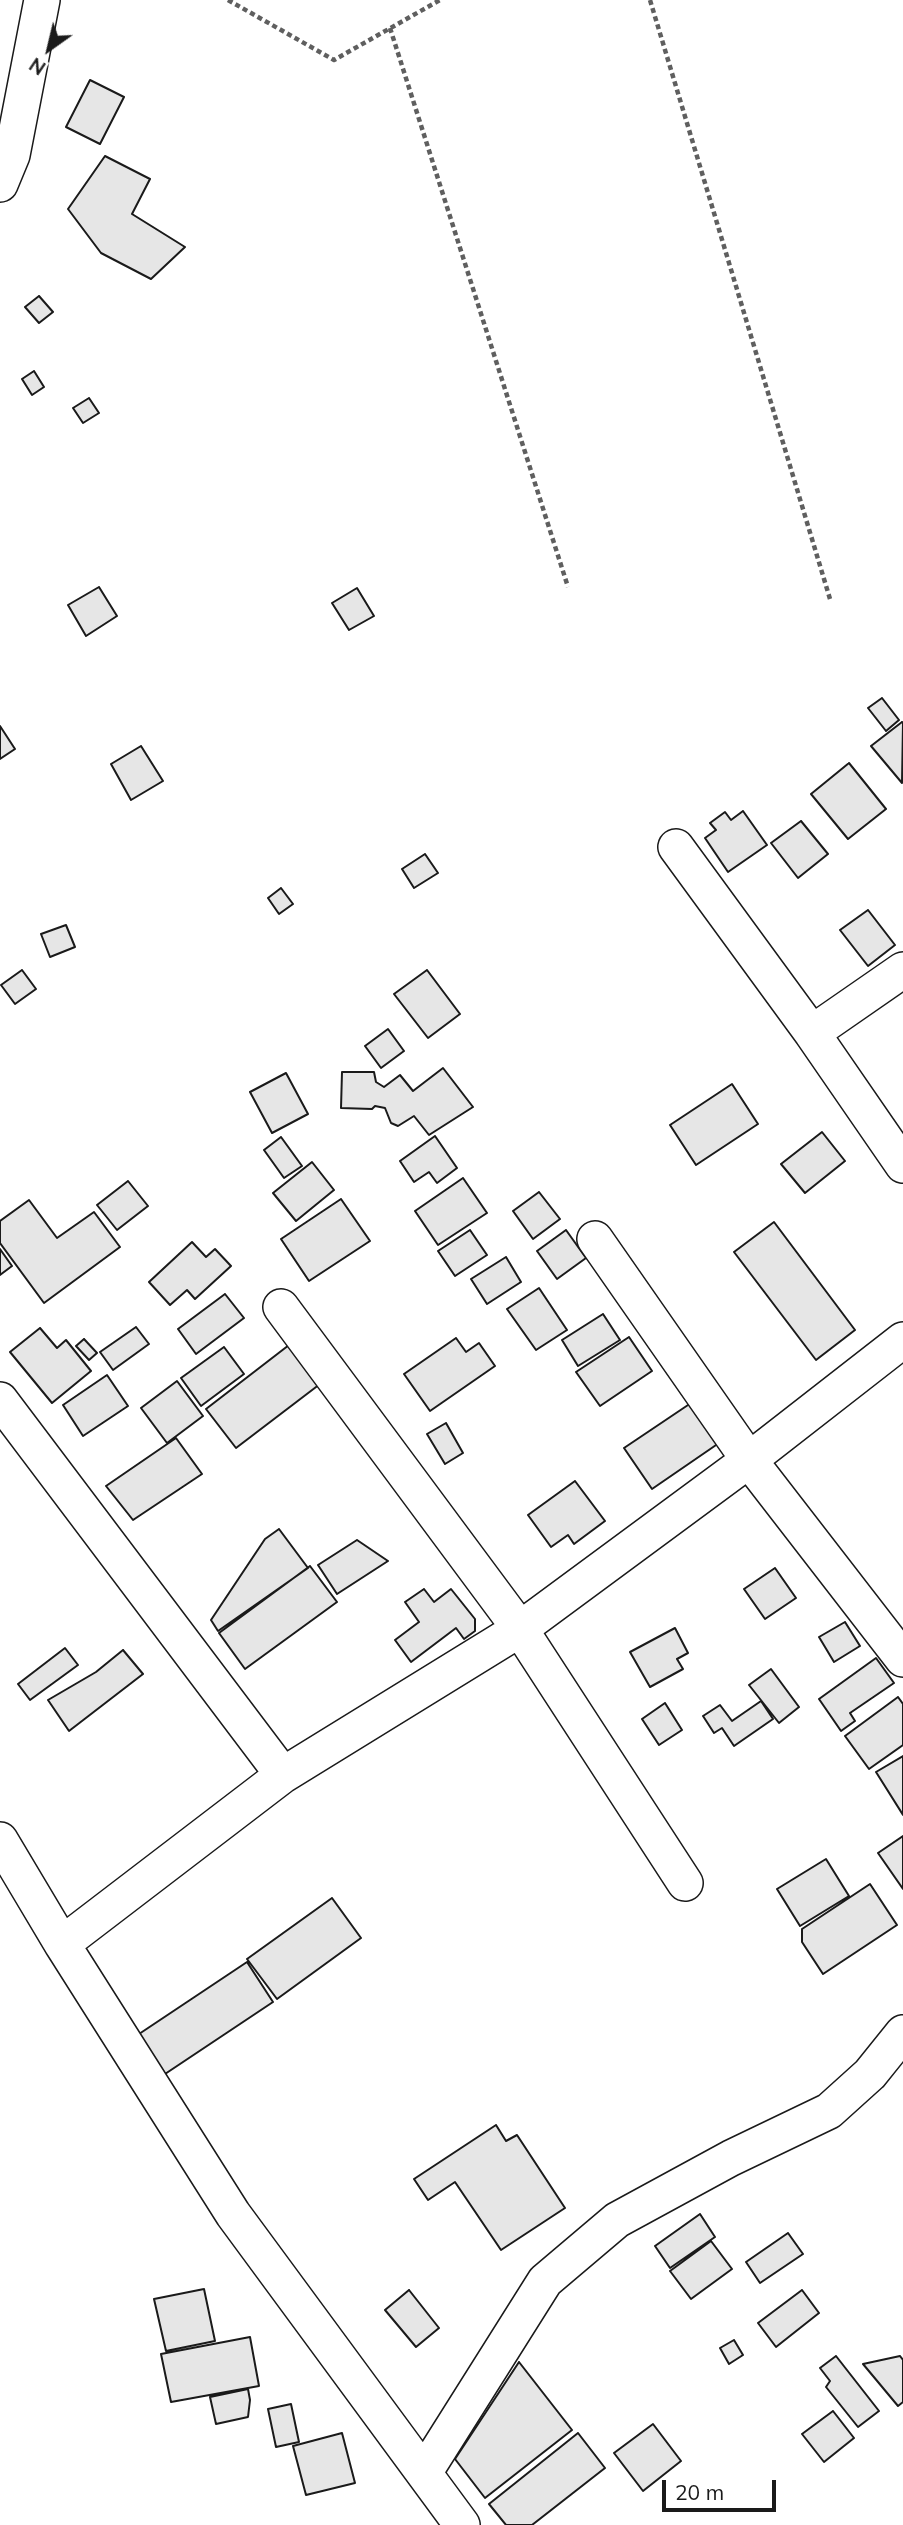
<!DOCTYPE html>
<html>
<head>
<meta charset="utf-8">
<style>
	body { margin:0 }
	#map { position:relative; width:903px; height:2525px; overflow:hidden; background:#fff; font-family:Mulish,sans-serif }
	canvas { display:block }
	.north { position:absolute; left:14px; top:14px; width:70px; height:70px; -webkit-text-stroke:5px #fff; paint-order:stroke; rotate:214deg; font-size:19px; font-weight:700; line-height:28px; text-align:center; color:#1a1a1a }
	.north::after { content:''; display:block; margin:auto; width:24px; height:32px; background:#1a1a1a; clip-path:polygon(50% 0,100% 100%,50% 72%,0 100%) }
	.scale { position:absolute; left:662px; top:2480px; width:114px; height:32px; box-sizing:border-box; border:4px solid #1a1a1a; border-top:0; padding-left:9px; font-size:21px; line-height:24px; white-space:nowrap; color:#1a1a1a; -webkit-text-stroke:5px #fff; paint-order:stroke }
</style>
</head>
<body>
<div id="map">
<canvas width="903" height="2525"></canvas>
<div class="north">N</div>
<div class="scale">20 m</div>
</div>
<script>
const ctx = document.querySelector('canvas').getContext('2d');
ctx.lineJoin = 'round';
function fillPath(path, color) { ctx.fillStyle = color; ctx.fill(path, 'evenodd'); }
const toPath = rows => new Path2D(rows.map(r => 'M' + r).join(''));
function stroke(path, color, width, dash) { ctx.strokeStyle = color; ctx.lineWidth = width; ctx.lineCap = dash ? 'butt' : 'round'; ctx.setLineDash(dash || []); ctx.stroke(path); }
const building = toPath([
	[90,80,124,97,100,144,66,127,90,80],
	[105,156,150,179,132,214,185,247,151,279,101,253,68,209,105,156],
	[39,296,53,312,39,323,25,307,39,296],
	[34,371,44,387,32,395,22,379,34,371],
	[89,398,99,413,83,423,73,408,89,398],
	[99,587,117,616,86,636,68,605,99,587],
	[357,588,374,616,349,630,332,603,357,588],
	[882,698,899,720,886,731,868,708,882,698],
	[902,722,903,723,902,783,871,746,902,722],
	[0,726,15,749,0,759,0,726],
	[141,746,163,781,131,800,111,764,141,746],
	[849,763,886,809,848,839,811,794,849,763],
	[743,811,767,845,728,872,705,838,716,830,710,823,725,812,731,820,743,811],
	[801,821,828,854,798,878,771,843,801,821],
	[425,854,438,873,414,888,402,869,425,854],
	[281,888,293,904,279,914,268,898,281,888],
	[868,910,895,945,868,966,840,930,868,910],
	[66,925,75,947,50,957,41,934,66,925],
	[22,970,36,989,15,1004,1,985,22,970],
	[427,970,460,1014,428,1038,394,994,427,970],
	[388,1029,404,1051,381,1068,365,1046,388,1029],
	[443,1068,473,1107,429,1135,414,1116,398,1126,391,1123,385,1108,375,1106,372,1109,341,1108,342,1072,374,1072,376,1082,384,1087,400,1075,413,1091,443,1068],
	[286,1073,308,1114,272,1133,250,1092,286,1073],
	[732,1084,758,1124,696,1165,670,1125,732,1084],
	[822,1132,845,1161,805,1193,781,1164,822,1132],
	[435,1136,457,1168,437,1183,429,1172,414,1182,400,1161,435,1136],
	[281,1137,302,1166,284,1178,264,1150,281,1137],
	[312,1162,334,1190,296,1221,273,1193,312,1162],
	[463,1178,487,1213,438,1245,415,1211,463,1178],
	[128,1181,148,1206,117,1230,97,1205,128,1181],
	[539,1192,560,1219,533,1239,513,1211,539,1192],
	[341,1199,370,1241,309,1281,281,1239,341,1199],
	[29,1200,57,1238,94,1212,120,1247,44,1303,0,1243,0,1221,29,1200],
	[774,1222,855,1330,816,1360,734,1252,774,1222],
	[470,1230,487,1255,455,1276,438,1251,470,1230],
	[566,1230,586,1258,557,1279,537,1251,566,1230],
	[192,1242,206,1257,215,1249,231,1266,195,1299,187,1290,170,1305,149,1282,192,1242],
	[0,1249,12,1266,0,1275,0,1249],
	[506,1257,521,1282,487,1304,471,1279,506,1257],
	[539,1288,567,1330,536,1350,507,1309,539,1288],
	[225,1294,244,1318,196,1354,178,1329,225,1294],
	[603,1314,620,1340,578,1366,562,1340,603,1314],
	[136,1327,149,1344,113,1370,100,1352,136,1327],
	[40,1328,57,1348,66,1340,91,1371,52,1403,10,1352,40,1328],
	[629,1337,652,1371,600,1406,576,1372,629,1337],
	[456,1338,466,1352,479,1343,495,1366,430,1411,404,1374,456,1338],
	[84,1339,97,1353,89,1360,76,1346,84,1339],
	[289,1345,320,1384,236,1448,206,1409,289,1345],
	[224,1347,244,1374,201,1406,181,1378,224,1347],
	[107,1375,128,1406,83,1436,63,1405,107,1375],
	[177,1381,203,1416,167,1443,141,1408,177,1381],
	[691,1403,719,1443,652,1489,624,1448,691,1403],
	[446,1423,463,1453,445,1464,427,1434,446,1423],
	[176,1438,202,1474,133,1520,106,1486,176,1438],
	[575,1481,605,1521,574,1544,568,1535,551,1547,528,1515,575,1481],
	[279,1529,308,1568,218,1631,211,1620,265,1539,279,1529],
	[357,1540,388,1561,337,1594,318,1565,357,1540],
	[310,1566,337,1602,245,1669,219,1633,310,1566],
	[775,1568,796,1598,765,1619,744,1589,775,1568],
	[424,1589,434,1602,451,1589,475,1619,475,1631,464,1639,456,1628,411,1662,395,1640,419,1622,405,1602,424,1589],
	[845,1622,860,1646,834,1662,819,1637,845,1622],
	[675,1628,688,1653,677,1659,683,1669,650,1687,630,1652,675,1628],
	[65,1648,78,1665,30,1700,18,1684,65,1648],
	[123,1650,143,1674,69,1731,48,1700,96,1672,123,1650],
	[876,1658,894,1683,850,1713,855,1721,841,1731,819,1699,876,1658],
	[771,1669,799,1707,779,1723,749,1685,771,1669],
	[898,1697,903,1704,903,1745,869,1769,845,1736,898,1697],
	[761,1701,773,1719,734,1746,722,1728,714,1733,703,1716,720,1705,732,1721,761,1701],
	[665,1703,682,1730,659,1745,642,1719,665,1703],
	[903,1756,903,1815,876,1772,903,1756],
	[903,1836,903,1889,878,1853,903,1836],
	[826,1859,849,1896,800,1926,777,1889,826,1859],
	[870,1884,897,1925,823,1974,802,1942,802,1929,870,1884],
	[332,1898,361,1938,277,1999,247,1959,332,1898],
	[247,1962,273,2002,165,2074,139,2034,247,1962],
	[496,2125,506,2141,517,2135,565,2208,501,2250,455,2182,428,2200,414,2179,496,2125],
	[700,2214,715,2237,670,2268,655,2246,700,2214],
	[788,2233,803,2254,760,2283,746,2262,788,2233],
	[711,2241,732,2269,691,2299,670,2271,711,2241],
	[204,2289,215,2341,166,2351,154,2299,204,2289],
	[409,2290,439,2328,416,2347,385,2310,409,2290],
	[802,2290,819,2313,776,2347,758,2323,802,2290],
	[250,2337,259,2386,171,2402,161,2354,250,2337],
	[734,2340,743,2355,729,2364,720,2348,734,2340],
	[836,2356,879,2411,858,2427,826,2387,830,2381,820,2368,836,2356],
	[900,2356,903,2360,903,2402,898,2406,863,2364,900,2356],
	[519,2362,572,2430,485,2498,455,2459,519,2362],
	[248,2389,250,2400,248,2417,216,2424,210,2397,248,2389],
	[291,2404,299,2442,276,2447,268,2409,291,2404],
	[833,2411,854,2438,824,2462,802,2434,833,2411],
	[653,2424,681,2461,643,2491,614,2453,653,2424],
	[342,2433,355,2483,306,2495,293,2446,342,2433],
	[578,2433,605,2468,532,2525,506,2525,489,2504,578,2433]
]);
fillPath(building, '#e6e6e6');
stroke(building, '#1a1a1a', 2);
const minor = toPath([
	[0,184,12,155,42,0],
	[676,847,812,1033,903,1165],
	[812,1033,903,970],
	[595,1239,749,1460,903,1659],
	[281,1307,520,1629,685,1883],
	[0,1400,283,1775],
	[0,1840,62,1944,233,2214,462,2525],
	[62,1944,283,1775,520,1629,749,1460,903,1340],
	[424,2473,545,2281,617,2220,731,2158,829,2111,870,2074,903,2033]
]);
stroke(minor, '#1a1a1a', 38);
stroke(toPath([
	[228,0,334,60,440,0],
	[650,0,830,599],
	[390,28,568,587]
]), '#5f5f5f', 4.5, [5, 3.5]);
stroke(minor, '#fff', 35);
</script>
</body>
</html>
